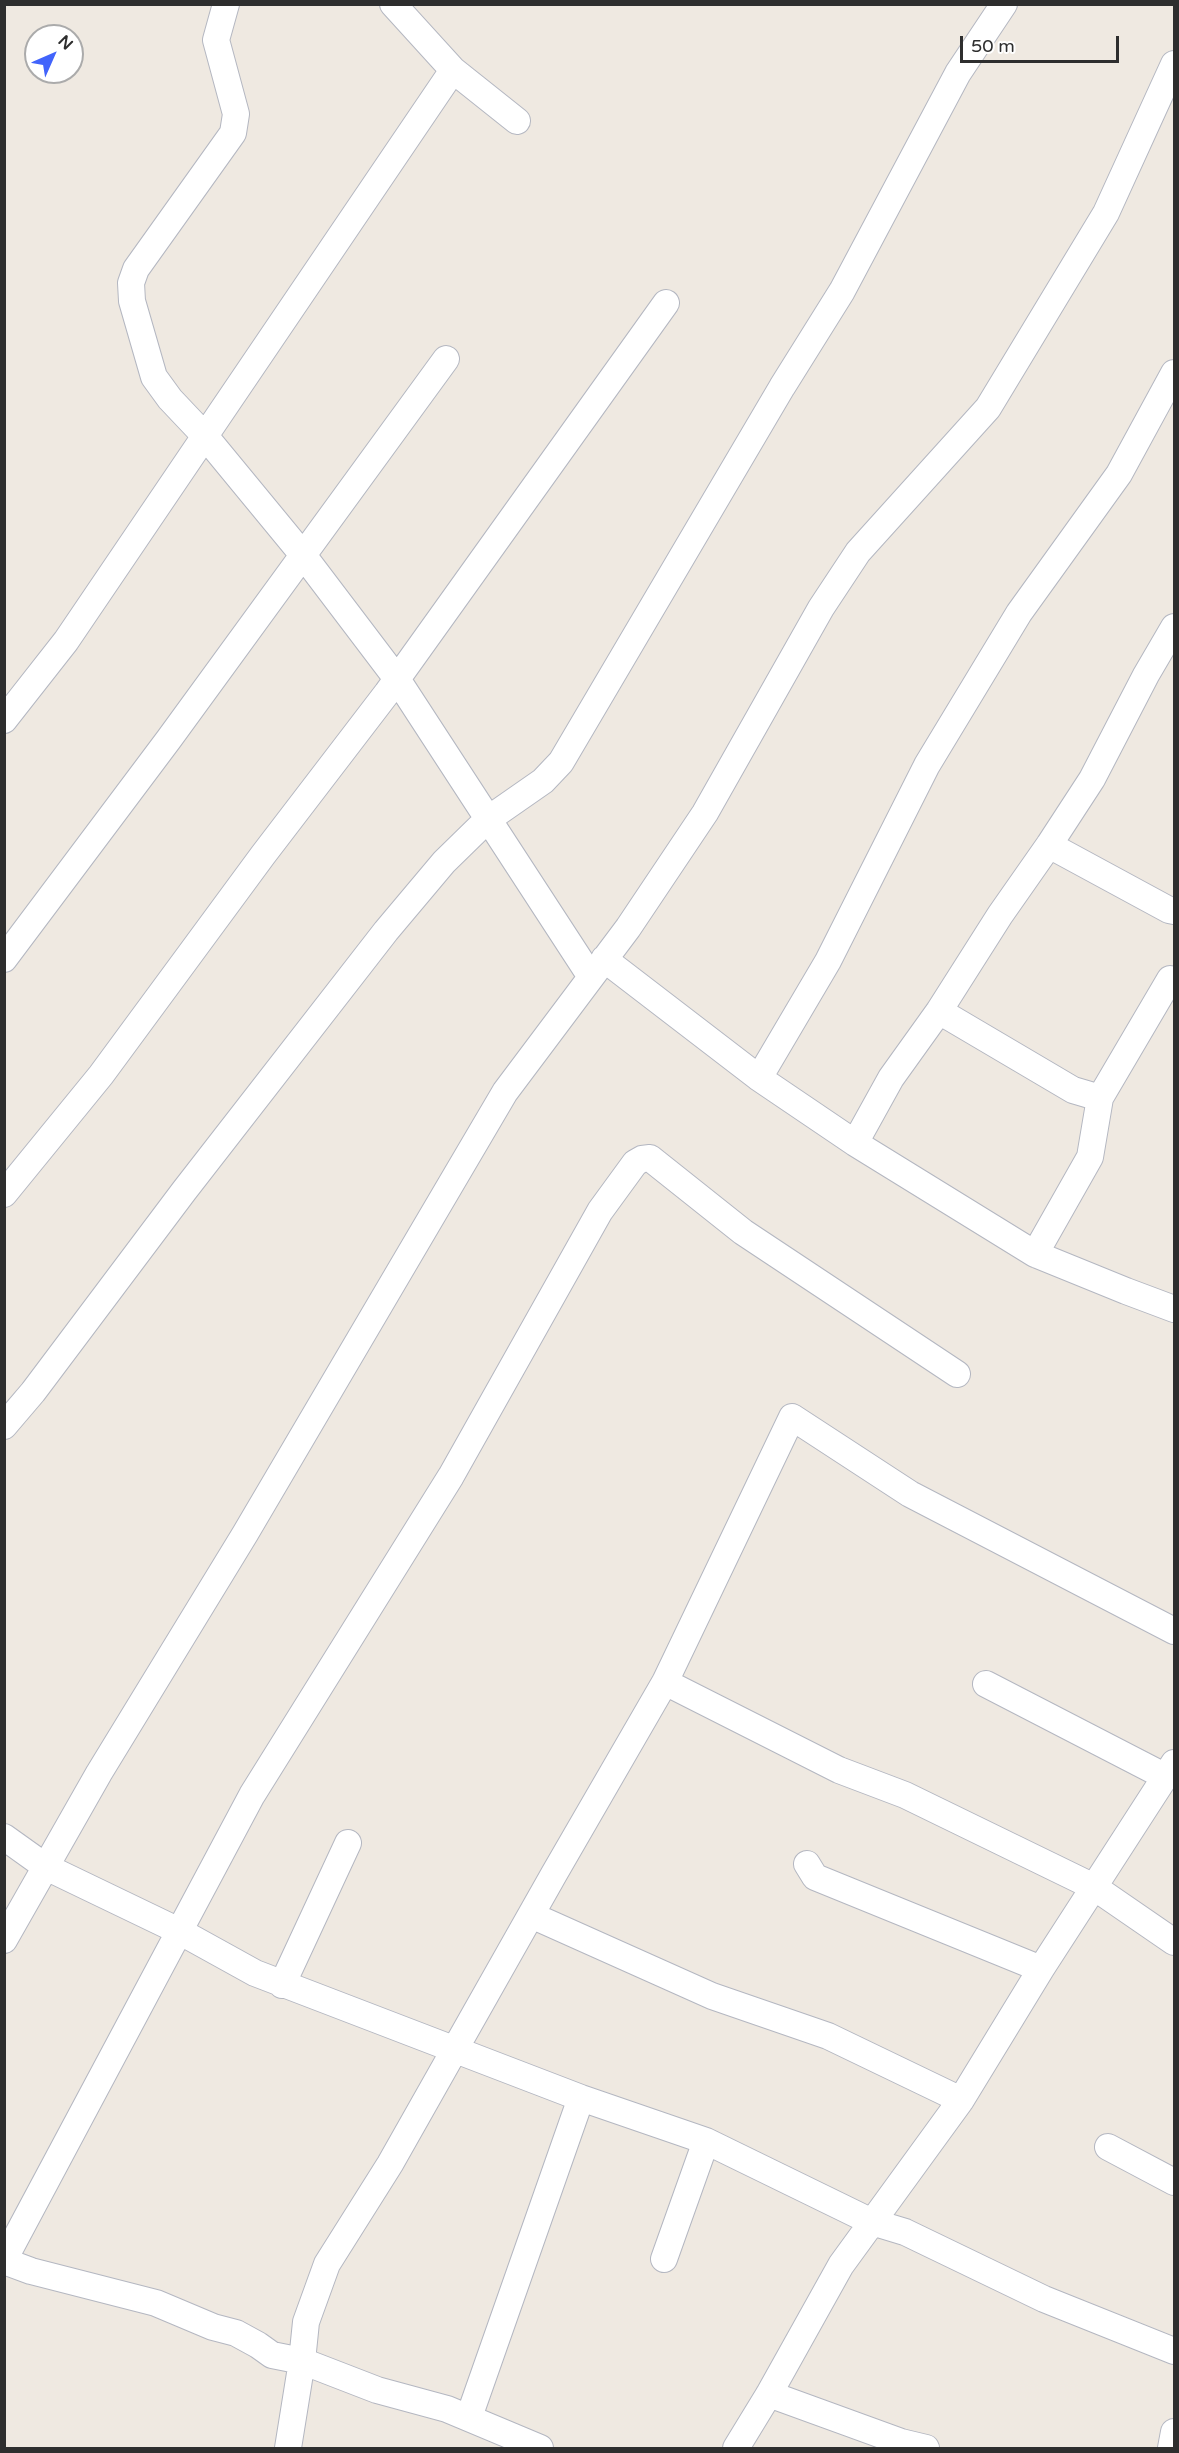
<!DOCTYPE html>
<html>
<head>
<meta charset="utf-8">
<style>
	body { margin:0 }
	#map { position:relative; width:1179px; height:2453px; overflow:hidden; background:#efe9e1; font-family:"Varela Round",sans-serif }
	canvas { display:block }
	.frame { position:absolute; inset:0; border:6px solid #2e2e2e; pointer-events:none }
	.north { position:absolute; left:24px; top:24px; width:60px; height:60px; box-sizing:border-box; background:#fff; border:2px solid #ababab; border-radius:50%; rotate:45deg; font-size:16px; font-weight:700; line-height:24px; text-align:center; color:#2e2e2e }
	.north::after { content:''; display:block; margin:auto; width:21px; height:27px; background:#4264fb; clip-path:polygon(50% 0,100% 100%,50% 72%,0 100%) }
	.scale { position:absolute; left:960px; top:36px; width:159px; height:27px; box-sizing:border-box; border:3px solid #2e2e2e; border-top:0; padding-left:8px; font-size:18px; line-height:21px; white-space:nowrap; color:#2e2e2e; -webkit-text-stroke:4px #fff; paint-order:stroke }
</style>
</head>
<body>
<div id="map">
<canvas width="1179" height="2453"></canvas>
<div class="frame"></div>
<div class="north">N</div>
<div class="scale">50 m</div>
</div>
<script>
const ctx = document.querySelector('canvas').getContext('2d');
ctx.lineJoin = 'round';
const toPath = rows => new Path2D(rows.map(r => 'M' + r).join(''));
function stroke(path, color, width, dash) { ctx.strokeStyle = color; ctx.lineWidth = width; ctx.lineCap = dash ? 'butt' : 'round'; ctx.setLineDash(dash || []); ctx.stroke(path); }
const minor = toPath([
	[226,4,216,40,236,114,233,133,136,269,131,283,132,301,154,377,170,399,205,436,303,555,397,679,591,977],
	[393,4,453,70,517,121],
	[4,720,66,641,453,70],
	[1049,845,1169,910,1174,911],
	[4,959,169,739,446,359],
	[604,959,759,1078,855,1143,1035,1254,1126,1291,1174,1309],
	[939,1011,1073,1090,1100,1098],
	[759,1078,828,961,927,765,1019,613,1119,474,1174,373],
	[855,1143,891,1078,939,1011,1000,915,1049,845,1092,779,1146,675,1174,627],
	[4,1194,101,1075,263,855,387,693,666,303],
	[1035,1254,1090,1157,1100,1098,1170,979],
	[4,1426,33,1392,184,1191,386,931,444,862,487,820,543,781,561,762,782,387,842,291,958,73,1004,4],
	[665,1682,839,1770,905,1795,1094,1887,1174,1942],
	[986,1684,1166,1777],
	[4,1837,46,1867,179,1931,255,1973,581,2098,706,2141,872,2222,905,2232,1044,2299,1174,2351],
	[807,1864,815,1877,1041,1969],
	[531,1915,712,1996,828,2036,961,2100],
	[4,1940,99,1773,245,1534,505,1092,628,928,705,813,821,608,858,552,988,408,1106,213,1174,64],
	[282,1985,348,1843],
	[1108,2147,1174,2182],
	[664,2259,706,2141],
	[4,2260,252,1795,451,1476,600,1211,635,1163,642,1159,650,1158,743,1232,957,1374],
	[4,2261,31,2271,156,2303,213,2327,236,2333,258,2345,272,2355,302,2361,377,2390,447,2409,540,2448],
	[769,2394,901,2442,926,2448],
	[469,2417,581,2098],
	[288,2448,302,2361,306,2322,327,2264,390,2164,554,1874,665,1682,792,1417,910,1494,1174,1631],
	[736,2448,769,2394,841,2265,961,2100,1041,1969,1174,1763],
	[1171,2448,1174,2432]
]);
stroke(minor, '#b4b7c1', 28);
stroke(minor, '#fff', 26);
</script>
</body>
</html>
